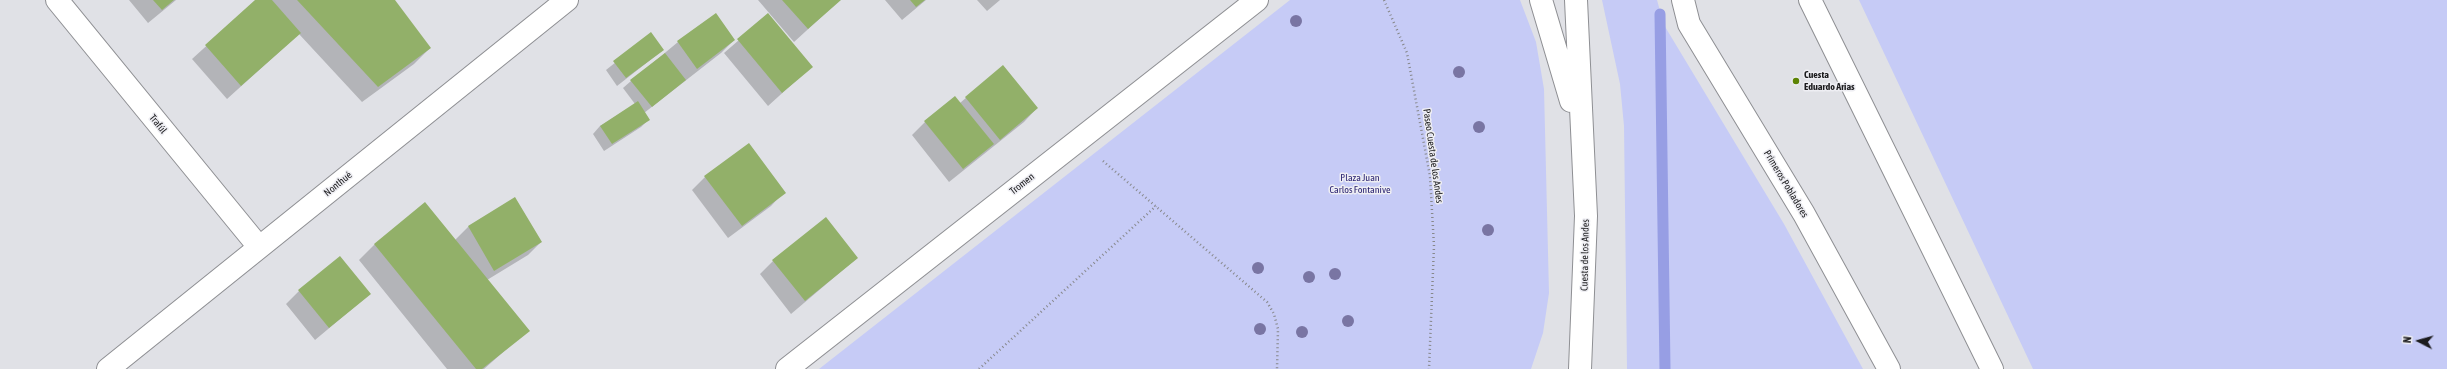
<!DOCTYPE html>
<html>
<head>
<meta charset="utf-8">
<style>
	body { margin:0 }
	#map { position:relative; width:2447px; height:369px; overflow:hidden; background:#e0e1e6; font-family:"Asap Condensed",sans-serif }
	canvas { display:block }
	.north { position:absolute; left:2399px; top:321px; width:40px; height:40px; -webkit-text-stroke:3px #eeeef3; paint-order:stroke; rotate:276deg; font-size:11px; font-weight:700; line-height:16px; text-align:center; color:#1c1c1e }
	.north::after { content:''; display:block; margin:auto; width:14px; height:18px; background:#1c1c1e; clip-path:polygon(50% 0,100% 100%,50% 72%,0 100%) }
</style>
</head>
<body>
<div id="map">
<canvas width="2447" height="369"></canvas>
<div class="north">N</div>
</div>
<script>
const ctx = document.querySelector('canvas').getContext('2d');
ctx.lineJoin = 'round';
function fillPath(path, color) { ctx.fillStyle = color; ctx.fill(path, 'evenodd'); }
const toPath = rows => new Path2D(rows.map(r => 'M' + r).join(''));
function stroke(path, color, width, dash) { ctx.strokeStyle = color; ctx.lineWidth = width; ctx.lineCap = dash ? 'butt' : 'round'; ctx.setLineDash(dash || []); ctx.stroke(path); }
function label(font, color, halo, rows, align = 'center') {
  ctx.font = font + ' "Asap Condensed",sans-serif'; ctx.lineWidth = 3; ctx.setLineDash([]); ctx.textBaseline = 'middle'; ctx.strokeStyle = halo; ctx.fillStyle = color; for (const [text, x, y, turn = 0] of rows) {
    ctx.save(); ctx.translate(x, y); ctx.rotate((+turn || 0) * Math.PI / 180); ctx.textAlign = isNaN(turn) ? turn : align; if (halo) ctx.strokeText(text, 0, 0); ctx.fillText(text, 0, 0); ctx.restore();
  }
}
fillPath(toPath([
	[1290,0,1520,0,1536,42,1544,89,1549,293,1543,333,1531,369,819,369],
	[1602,0,1657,0,1664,25,1784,224,1863,369,1627,369,1624,126,1620,84],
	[1859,0,2447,0,2447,369,2033,369]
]), '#c6cbf6');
fillPath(toPath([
	[129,0,176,0,148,23],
	[257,0,393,0,430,48,414,64,362,102,299,34,227,99,192,59],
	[758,0,840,0,794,42],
	[885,0,926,0,902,20],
	[977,0,1000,0,987,11],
	[768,15,811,67,768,106,724,53],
	[651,34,663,50,617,86,606,70],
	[734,40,721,53,644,113,648,120,641,127,604,151,593,134,600,126,635,104,623,88,631,81,678,42],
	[1003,66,1037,108,1024,122,949,182,912,135,925,122,960,103],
	[705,177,784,192,771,206,728,238,692,190],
	[515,198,541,242,528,255,487,280,528,330,484,369,447,369,359,260,375,244,455,240,468,227],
	[857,258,791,314,760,274,773,261],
	[299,291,370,294,315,340,286,304]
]), '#0003');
stroke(toPath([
	[1660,14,1665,369]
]), '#979ee4', 11);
fillPath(toPath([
	[153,0,174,0,162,10],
	[255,0,272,0,301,33,241,86,205,45],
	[297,0,395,0,431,48,378,87],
	[782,0,841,0,808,29],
	[910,0,925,0,916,7],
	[716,13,735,40,697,69,677,41],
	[768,13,813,67,782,93,737,39],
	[651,32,664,50,626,78,613,61],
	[665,53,686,80,652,107,630,80],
	[1003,65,1038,108,1000,140,965,97],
	[955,96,994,144,963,169,924,121],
	[638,101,650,120,612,144,600,126],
	[749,143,786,193,742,226,704,176],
	[515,197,542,242,494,271,468,226],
	[425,202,530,331,482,369,476,369,374,244],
	[826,217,858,258,805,301,772,260],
	[340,256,371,294,329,328,298,290]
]), '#92b069');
const minor = toPath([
	[57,0,259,247],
	[1683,0,1689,24,1804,214,1889,369],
	[1810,0,1992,369],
	[108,369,567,0],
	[787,369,1257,0]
]);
const major = toPath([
	[1541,0,1571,101],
	[1576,0,1586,216,1580,369]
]);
stroke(minor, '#8e8f93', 24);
stroke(major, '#8e8f93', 24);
stroke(toPath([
	[1384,0,1407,53,1430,176,1434,246,1429,369],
	[1103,161,1267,302,1274,314,1278,329,1277,369],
	[979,369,1156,206]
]), '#87888b', 2.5, [1, 3]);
stroke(minor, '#fff', 22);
stroke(major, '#fff', 22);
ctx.fillStyle = '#7975a3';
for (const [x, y] of [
	[1296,21],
	[1459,72],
	[1479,127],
	[1488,230],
	[1258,268],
	[1335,274],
	[1309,277],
	[1348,321],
	[1260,329],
	[1302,332]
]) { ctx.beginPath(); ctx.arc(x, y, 6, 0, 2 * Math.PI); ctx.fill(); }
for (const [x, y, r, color] of [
	[1796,81,4,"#5c8304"]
]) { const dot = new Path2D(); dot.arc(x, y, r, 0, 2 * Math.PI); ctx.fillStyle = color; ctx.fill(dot); stroke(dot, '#eeeef3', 1.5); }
label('bold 10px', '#1c1c1e', '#eeeef3', [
	["Cuesta",1804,75],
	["Eduardo Arias",1804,87]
], 'left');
label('10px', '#1c1c1e', '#eeeef3', [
	["Trafúl",158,124,51],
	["Paseo Cuesta de los Andes",1433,156,82],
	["Nonthué",338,184,-39],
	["Tromen",1022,184,-38],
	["Primeros Pobladores",1786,184,59],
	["Cuesta de los Andes",1585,255,-89]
]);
label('10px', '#251d6d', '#eeeef3', [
	["Plaza Juan",1360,178],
	["Carlos Fontanive",1360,190]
]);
</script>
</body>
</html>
